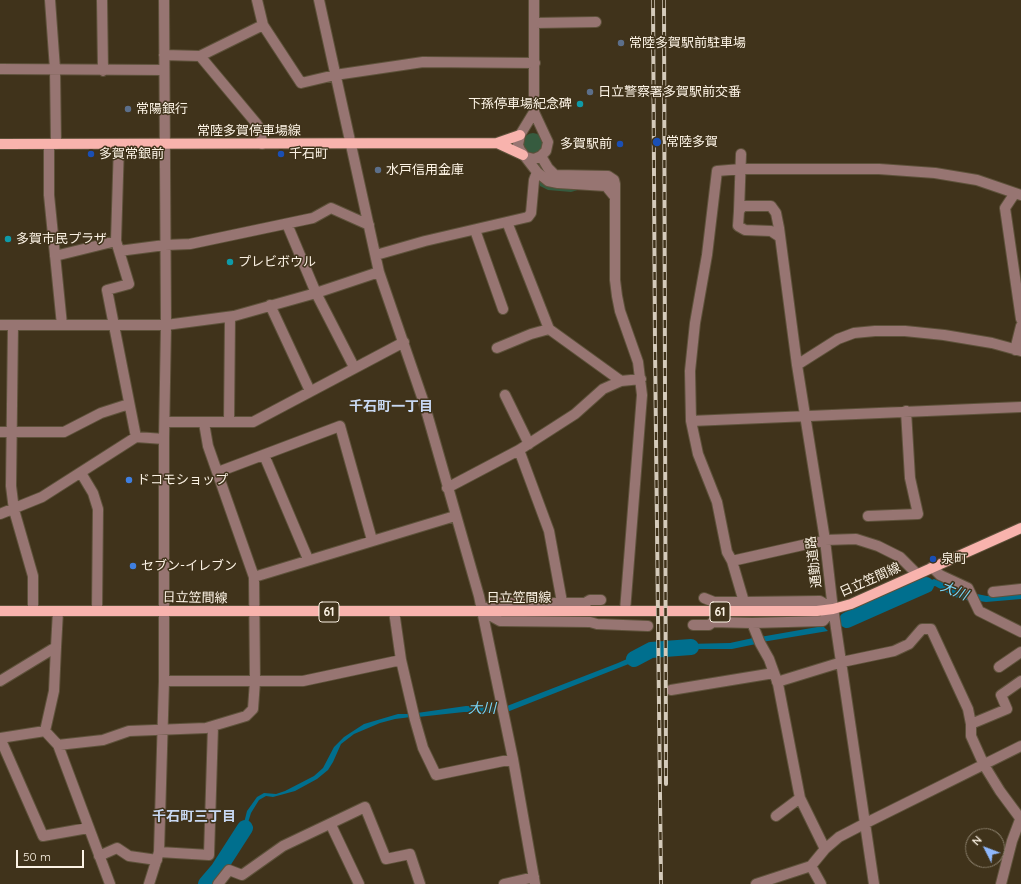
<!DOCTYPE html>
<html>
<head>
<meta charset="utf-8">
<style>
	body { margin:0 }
	#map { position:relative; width:1021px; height:884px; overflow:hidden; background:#40331b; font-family:Quicksand,sans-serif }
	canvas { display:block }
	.north { position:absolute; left:965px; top:828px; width:40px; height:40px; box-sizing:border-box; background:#40331b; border:1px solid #8b806c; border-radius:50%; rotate:312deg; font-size:11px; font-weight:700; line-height:16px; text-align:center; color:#fcf3e5 }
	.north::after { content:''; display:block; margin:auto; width:14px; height:18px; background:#8fb8fd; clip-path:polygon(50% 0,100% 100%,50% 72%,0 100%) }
	.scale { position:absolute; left:16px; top:850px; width:68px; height:18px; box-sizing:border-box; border:2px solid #fcf3e5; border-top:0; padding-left:5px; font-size:12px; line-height:14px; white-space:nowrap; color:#fcf3e5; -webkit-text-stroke:3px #40331b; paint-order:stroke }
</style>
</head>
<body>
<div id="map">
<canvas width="1021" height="884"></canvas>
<div class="north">N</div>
<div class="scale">50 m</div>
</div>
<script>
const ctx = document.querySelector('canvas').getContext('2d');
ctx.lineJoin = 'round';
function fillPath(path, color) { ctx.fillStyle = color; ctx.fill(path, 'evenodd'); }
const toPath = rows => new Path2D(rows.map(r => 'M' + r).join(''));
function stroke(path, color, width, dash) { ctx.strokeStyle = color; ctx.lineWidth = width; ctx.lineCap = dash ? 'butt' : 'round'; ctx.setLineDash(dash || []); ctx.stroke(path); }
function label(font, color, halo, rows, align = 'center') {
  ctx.font = font + ' Quicksand,"Noto Sans JP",sans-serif'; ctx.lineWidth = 3; ctx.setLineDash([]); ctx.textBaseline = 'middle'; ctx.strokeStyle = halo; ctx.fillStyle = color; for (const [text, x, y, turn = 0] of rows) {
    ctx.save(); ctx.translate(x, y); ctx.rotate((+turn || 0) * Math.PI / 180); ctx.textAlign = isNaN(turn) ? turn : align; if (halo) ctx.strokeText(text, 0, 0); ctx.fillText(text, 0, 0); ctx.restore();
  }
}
fillPath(toPath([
	'523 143a10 10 0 1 1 20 0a10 10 0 1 1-20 0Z',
	[542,180,581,189,571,192,548,190,540,186,539,182]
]), '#365b3f');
fillPath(toPath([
	[934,579,967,593,970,601,955,597,935,586,907,597,904,592],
	[1021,592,1021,599,986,602,979,601,977,594,987,596],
	[900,593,902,599,849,623,847,618],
	[823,626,828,631,762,642,760,637],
	[753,638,756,644,732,649,687,649,669,654,669,648,676,648,686,644,730,643],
	[654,647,654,654,507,712,507,706,618,663],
	[466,706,495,707,496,712,464,712,418,717,417,713],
	[398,714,410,714,411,717,395,719,380,723,354,734,341,744,333,762,328,770,317,779,295,791,273,797,266,796,259,800,251,813,246,829,225,868,211,884,208,884,220,872,231,855,243,827,247,811,257,797,264,793,276,794,285,791,314,776,323,768,334,747,344,737,364,724]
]), '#006f8e');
stroke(toPath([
	[847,620,926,585],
	[634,659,651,650,691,647],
	[206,884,218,870,245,828]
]), '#006f8e', 16);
const minor = toPath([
	[50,0,55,69,56,144],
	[102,0,103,71],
	[257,0,263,25,301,83,335,75,423,62,535,63],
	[319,0,379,272,424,403,479,596,513,759,535,884],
	[535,23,596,22],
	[164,55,200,56,256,123,261,131,262,144],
	[200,56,263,25],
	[0,69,164,70],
	[534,112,520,135,518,145,520,150,537,172,548,181,558,183,606,186,615,197],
	[49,144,49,195,62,325],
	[541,156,548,168,555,175,608,176,614,180,615,184,615,280,617,296,620,311,638,362,642,395,625,611],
	[526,157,534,159,541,156,546,151,548,142,534,112,534,0],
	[1015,193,1005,208,1021,319],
	[739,211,741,154],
	[507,222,549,329],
	[287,224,316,293,354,367],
	[475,230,503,309],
	[780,237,771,231,745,230,738,226,739,211,743,206,771,206,776,213,779,228,797,365,825,540,832,601,874,884],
	[116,241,119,144],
	[119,251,165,245,190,244,313,218,331,208,369,225],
	[376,255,425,241,528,217,531,213,534,180,537,172],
	[55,256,116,241,129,284,107,290,136,437],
	[270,305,310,391],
	[0,325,166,325,234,316,316,293,379,272],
	[13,325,11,486,14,510,33,576,33,611],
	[497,348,531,334,549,329,621,381],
	[1015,350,1021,326],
	[797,365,838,339,854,333,875,331,905,331,944,335,992,343,1021,351],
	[505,395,529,444],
	[691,421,1021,407],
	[165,422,253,422,404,342],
	[229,422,230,317],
	[0,432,64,432,101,413,129,404],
	[519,450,549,531,562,602],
	[264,455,308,559],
	[218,472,340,426,372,540],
	[81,473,93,493,98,509,97,611],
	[447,488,519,450,575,414,603,389,621,381,641,379],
	[0,514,42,497,136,437,164,439],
	[868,516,918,514,910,478,906,411],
	[732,561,825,540,856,539,878,546,900,557,917,574],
	[932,567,940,575,968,588,979,611,1021,632],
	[254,577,455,516],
	[993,592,1021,589],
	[704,598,714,602,744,602],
	[833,609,820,601,744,602,732,561,727,552,717,502,698,454,691,421,690,371,695,323,707,255,717,171,741,169,879,169,935,173,977,180,1021,195],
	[394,611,401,660,415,720,423,748,436,775,513,759],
	[482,611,500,621,590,622,597,624,648,626],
	[482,611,496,603,585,603,590,600,601,600],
	[693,625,709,625,713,622,752,623],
	[999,667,1021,652],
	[0,681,56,647,58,611],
	[164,681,303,681,401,660],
	[777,682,842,662,894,651,909,644,922,629,931,629,968,709,971,724,971,736,984,765,1000,791,1020,818],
	[671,690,774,673],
	[971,724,1007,709,1001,695,1021,681],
	[45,731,58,745,110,884],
	[0,738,43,836,88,828],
	[0,738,45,731,54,691,56,647],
	[58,745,103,740,129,731,206,728,246,716,253,709,255,681,254,577,208,446,204,423],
	[800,798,778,684,769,659,760,643,752,623,823,621,833,609],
	[331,825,359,884],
	[825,849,839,837,864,824,1021,746],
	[159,852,209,855,213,726],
	[99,856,117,848,129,856,157,860],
	[811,866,821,884],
	[149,884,159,852,164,681,164,439,166,325,164,0],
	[218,884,229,870,242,875,283,846,365,807,386,859,410,854,420,884],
	[504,884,534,877],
	[756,884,811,866,825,849,800,798,776,816],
	[1001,884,1012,841,1021,817]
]);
const major = toPath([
	[497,143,523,155],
	[0,144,497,143,520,135],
	[0,611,817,611,833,609,851,604,1021,528]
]);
stroke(minor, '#5e523b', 12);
stroke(major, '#5e523b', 12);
stroke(minor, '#977572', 10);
stroke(major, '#f8b3ad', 10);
const rail = toPath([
	[653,0,655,347,661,884],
	[664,0,666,784]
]);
stroke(rail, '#d4caba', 4);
stroke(rail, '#40331b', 2.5, [8]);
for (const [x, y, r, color] of [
	[621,43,4,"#5c6f8a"],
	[590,92,4,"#5c6f8a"],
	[580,104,4,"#0f9aa8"],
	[128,109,4,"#5c6f8a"],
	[657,142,5,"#1a4fb4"],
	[620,144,4,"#1a4fb4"],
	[91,154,4,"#1a4fb4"],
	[281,154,4,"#1a4fb4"],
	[378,170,4,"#5c6f8a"],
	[8,239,4,"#0f9aa8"],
	[230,262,4,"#0f9aa8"],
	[129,480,4,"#3f7fe0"],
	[933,559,4,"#1a4fb4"],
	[133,566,4,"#3f7fe0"]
]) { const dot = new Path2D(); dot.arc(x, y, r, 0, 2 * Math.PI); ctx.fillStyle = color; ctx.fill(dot); stroke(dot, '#40331b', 1.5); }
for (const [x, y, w] of [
	[329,612,20],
	[720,612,20]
]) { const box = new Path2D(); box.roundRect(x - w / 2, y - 10, w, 20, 3); ctx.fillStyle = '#40331b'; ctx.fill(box); stroke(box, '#fcf3e5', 1); }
label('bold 12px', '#fcf3e5', null, [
	["61",329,612],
	["61",720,612]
]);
label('13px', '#fcf3e5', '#40331b', [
	["常陸多賀駅前駐車場",629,43],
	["日立警察署多賀駅前交番",598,92],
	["下孫停車場紀念碑",572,104,"right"],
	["常陽銀行",136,109],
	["常陸多賀",666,142],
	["多賀駅前",612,144,"right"],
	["多賀常銀前",99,154],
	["千石町",289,154],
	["水戸信用金庫",386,170],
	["多賀市民プラザ",16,239],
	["プレビボウル",238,262],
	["ドコモショップ",137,480],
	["泉町",941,559],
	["セブン-イレブン",141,566]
], 'left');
label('13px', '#fcf3e5', '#40331b', [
	["常陸多賀停車場線",249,131],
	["通勤道路",814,562,-97],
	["日立笠間線",870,580,-24],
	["日立笠間線",195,598,1],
	["日立笠間線",519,598]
]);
label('bold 14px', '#c8d8f2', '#40331b', [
	["千石町一丁目",391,407],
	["千石町三丁目",194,817]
]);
label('italic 14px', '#79d6f9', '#40331b', [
	["大川",954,591,22],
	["大川",482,709]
]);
</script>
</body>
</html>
